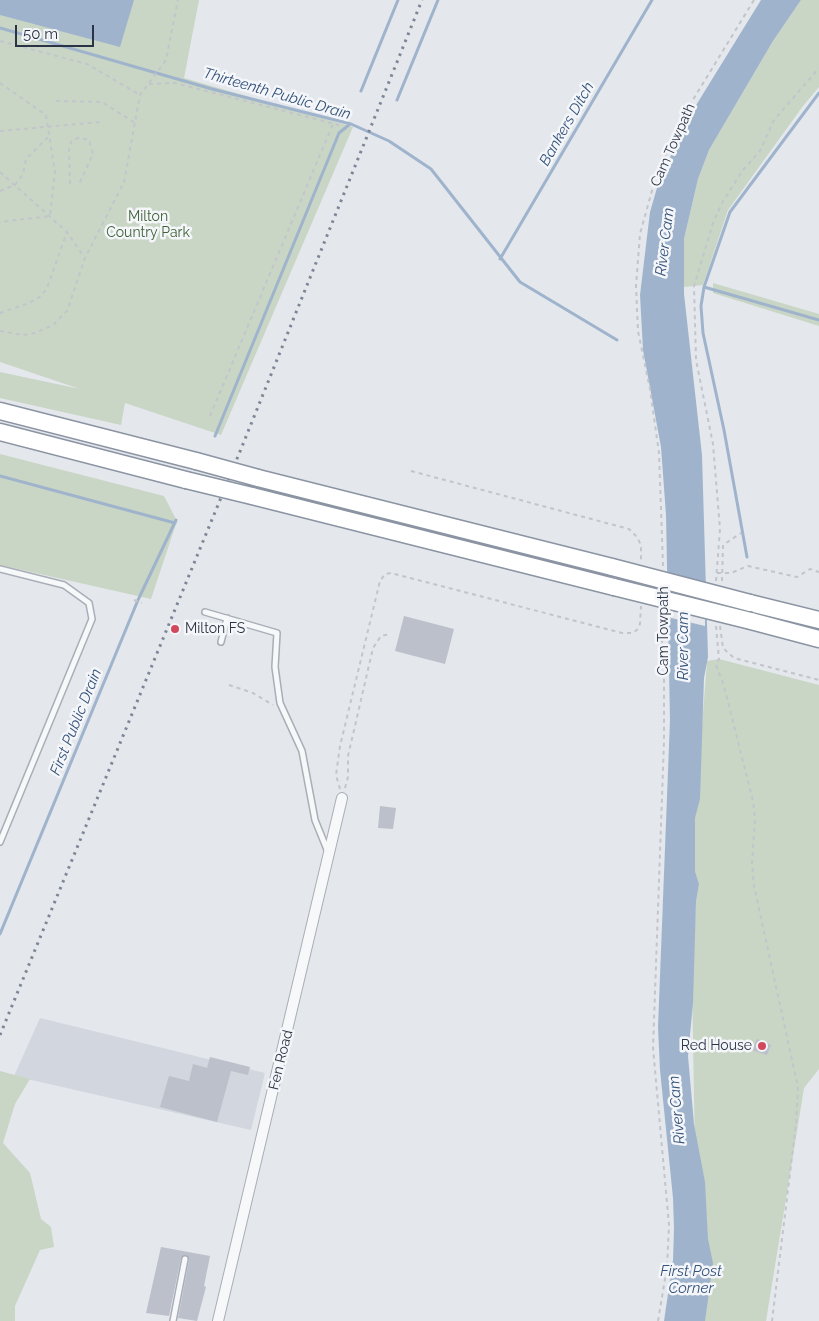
<!DOCTYPE html>
<html>
<head>
<meta charset="utf-8">
<style>
	body { margin:0 }
	#map { position:relative; width:819px; height:1321px; overflow:hidden; background:#e4e7ec; font-family:Raleway,sans-serif }
	canvas { display:block }
	.scale { position:absolute; left:15px; top:25px; width:79px; height:22px; box-sizing:border-box; border:2px solid #2b3445; border-top:0; padding-left:6px; font-size:15px; line-height:18px; white-space:nowrap; color:#2b3445; -webkit-text-stroke:4px #f4f6f9; paint-order:stroke }
</style>
</head>
<body>
<div id="map">
<canvas width="819" height="1321"></canvas>
<div class="scale">50 m</div>
</div>
<script>
const ctx = document.querySelector('canvas').getContext('2d');
ctx.lineJoin = 'round';
function fillPath(path, color) { ctx.fillStyle = color; ctx.fill(path, 'evenodd'); }
const toPath = rows => new Path2D(rows.map(r => 'M' + r).join(''));
function stroke(path, color, width, dash) { ctx.strokeStyle = color; ctx.lineWidth = width; ctx.lineCap = dash ? 'butt' : 'round'; ctx.setLineDash(dash || []); ctx.stroke(path); }
function label(font, color, halo, rows, align = 'center') {
  ctx.font = font + ' Raleway,sans-serif'; ctx.lineWidth = 5; ctx.setLineDash([]); ctx.textBaseline = 'middle'; ctx.strokeStyle = halo; ctx.fillStyle = color; for (const [text, x, y, turn = 0] of rows) {
    ctx.save(); ctx.translate(x, y); ctx.rotate((+turn || 0) * Math.PI / 180); ctx.textAlign = isNaN(turn) ? turn : align; if (halo) ctx.strokeText(text, 0, 0); ctx.fillText(text, 0, 0); ctx.restore();
  }
}
fillPath(toPath([
	[40,1018,265,1073,251,1130,14,1076]
]), '#d2d6de');
fillPath(toPath([
	[0,0,199,0,184,78,353,127,221,435,125,403,121,425,0,398,0,372,80,389,0,362],
	[801,0,819,0,819,87,803,106,728,210,703,285,684,287,684,239,698,179,709,150,773,41],
	[713,283,819,314,819,326,713,293],
	[0,454,164,496,177,521,151,599,0,565],
	[719,659,819,685,819,1069,804,1088,766,1321,698,1321,692,983,696,902,699,884,695,871,695,818,707,661],
	[0,1071,30,1079,15,1104,3,1143,30,1173,41,1219,51,1227,54,1247,40,1250,15,1306,15,1321,0,1321]
]), '#c9d6c5');
fillPath(toPath([
	[0,0,134,0,120,47,0,15],
	[761,0,801,0,773,41,709,150,698,179,684,239,684,294,702,455,708,657,704,678,700,799,695,818,695,871,699,884,696,902,693,1003,688,1056,694,1124,705,1182,708,1239,713,1263,705,1321,664,1321,673,1260,674,1229,673,1198,660,1070,658,1027,670,720,666,515,661,447,643,350,640,295,650,212,659,181,690,115]
]), '#9fb4cc');
fillPath(toPath([
	[666,573,705,583,705,626,667,617]
]), '#e4e7ec');
stroke(toPath([
	[0,28,212,89,351,124,389,141,431,169,520,282,617,340],
	[361,91,398,0],
	[397,100,438,0],
	[500,259,652,0],
	[704,287,819,320],
	[215,436,339,133,350,124],
	[0,476,175,523],
	[747,557,724,430,703,333,701,306,704,287,730,212,819,93],
	[0,934,138,600,176,520]
]), '#9fb4cc', 3);
fillPath(toPath([
	[404,616,454,629,445,664,395,651],
	[380,806,396,808,393,829,378,828],
	[757,1039,771,1045,767,1055,752,1050],
	[210,1057,250,1067,248,1075,231,1071,217,1122,160,1107,169,1076,189,1081,193,1064,207,1068],
	[161,1247,210,1256,204,1286,206,1287,197,1321,178,1318,189,1260,185,1255,181,1258,169,1316,146,1313]
]), '#bbc0ca');
const service = toPath([
	[0,569,64,585,89,603,92,619,0,842],
	[205,612,277,633,275,667,280,703,302,751,315,820,328,852],
	[221,642,227,618],
	[173,1321,185,1259]
]);
const minor = toPath([
	[218,1321,342,798]
]);
const trunk = toPath([
	[0,411,196,461],
	[0,432,186,480],
	[258,478,612,567],
	[252,496,614,587],
	[750,603,819,620],
	[751,621,819,639]
]);
stroke(service, '#a9aeb7', 8);
stroke(minor, '#a9aeb7', 12);
stroke(trunk, '#8b94a3', 19);
stroke(toPath([
	[0,41,87,64,140,95],
	[0,83,46,115,55,172,50,216,0,222],
	[149,84,175,83,339,125],
	[56,101,102,102,135,123],
	[0,131,100,122],
	[0,172,67,232,84,257],
	[70,184,69,147,72,140,79,138,89,140,93,154,79,184],
	[0,191,15,185,23,174,26,159,51,134],
	[0,313,29,303,41,296,47,288,67,232],
	[0,331,23,335,35,333,53,325,67,311,85,258,124,182,140,95,166,60,178,0],
	[210,416,333,124],
	[411,471,629,529,637,537,641,545,641,561],
	[663,566,659,453,650,389,638,331,636,286,640,234,656,176,683,116,754,0],
	[717,573,731,573,748,566,797,577,810,569,819,572],
	[716,581,720,529,713,444,696,360,694,286,713,223,722,203,743,170,760,151,774,120,819,68],
	[722,581,723,545,741,533],
	[134,600,142,603],
	[716,626,719,659,716,665,724,686,753,801,755,819,752,863,754,886,798,1087,796,1124,772,1321],
	[720,626,723,648,734,658,819,680],
	[229,685,253,693,273,705],
	[345,788,348,777,348,756,373,648,381,636,390,634],
	[340,789,336,775,340,746,380,581,385,574,391,573,622,633,632,633,637,630,640,624,641,606],
	[658,1321,667,1267,669,1225,653,1048,664,741,664,668,661,629,663,613]
]), '#c2c5cb', 2, [4, 4]);
stroke(service, '#f7f8fa', 5);
stroke(minor, '#f7f8fa', 10);
stroke(trunk, '#fff', 16);
stroke(toPath([
	[0,1035,241,449,422,0]
]), '#7d8696', 3, [2.5, 5]);
const trunkBridge = toPath([
	[196,461,258,478],
	[186,480,252,496],
	[612,567,750,603],
	[614,587,751,621]
]);
stroke(trunkBridge, '#8b94a3', 19, []);
stroke(trunkBridge, '#fff', 16);
for (const [x, y, r, color] of [
	[175,629,5,"#d1495b"],
	[762,1046,5,"#d1495b"]
]) { const dot = new Path2D(); dot.arc(x, y, r, 0, 2 * Math.PI); ctx.fillStyle = color; ctx.fill(dot); stroke(dot, '#f4f6f9', 2); }
label('14px', '#2b3445', '#f4f6f9', [
	["Cam Towpath",673,145,-66],
	["Cam Towpath",664,631,-90],
	["Fen Road",281,1060,-76]
]);
label('14px', '#3f6138', '#f4f6f9', [
	["Milton",148,217],
	["Country Park",148,233]
]);
label('14px', '#2b3445', '#f4f6f9', [
	["Milton FS",185,629],
	["Red House",752,1046,"right"]
], 'left');
label('italic 15px', '#34527a', '#f4f6f9', [
	["Thirteenth Public Drain",277,94,16],
	["Bankers Ditch",567,124,-60],
	["River Cam",665,242,-83],
	["River Cam",683,646,-90],
	["First Public Drain",76,722,-68],
	["River Cam",677,1110,-95],
	["First Post",691,1271],
	["Corner",691,1288]
]);
</script>
</body>
</html>
